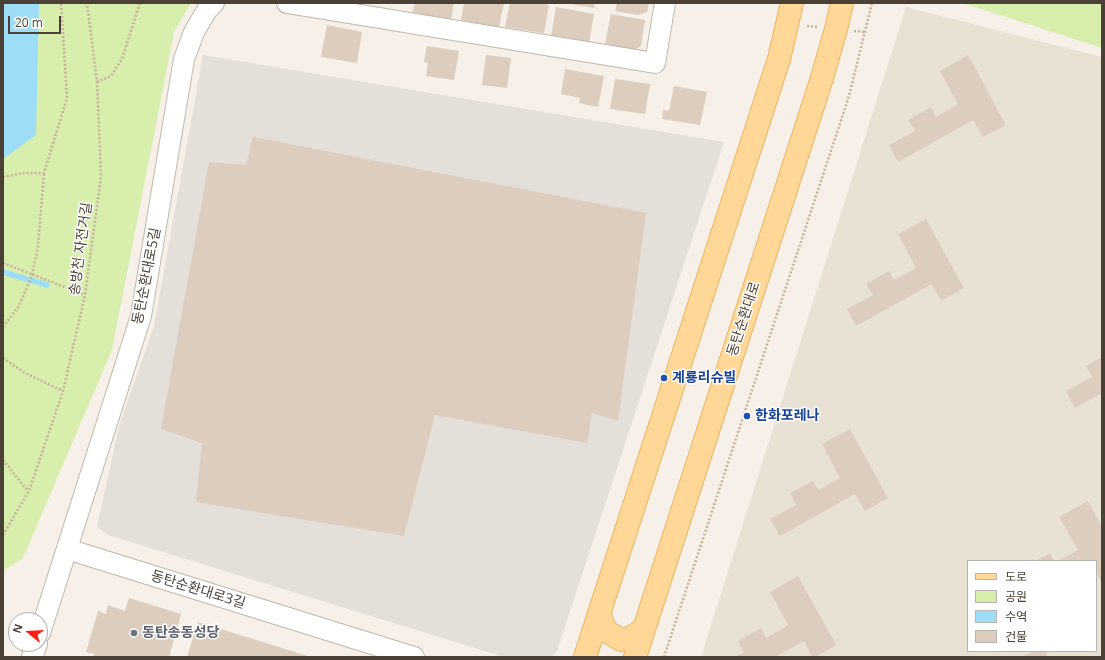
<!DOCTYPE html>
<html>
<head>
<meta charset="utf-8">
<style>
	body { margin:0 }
	#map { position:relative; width:1105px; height:660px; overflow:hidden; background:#f6f0e8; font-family:"Open Sans","Noto Sans KR",sans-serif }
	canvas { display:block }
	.frame { position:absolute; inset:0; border:4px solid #4a4035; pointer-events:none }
	.legend { position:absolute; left:967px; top:560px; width:130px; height:92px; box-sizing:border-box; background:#fff; border:1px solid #b7b3ae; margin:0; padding:5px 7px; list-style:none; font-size:12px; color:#4a4035 }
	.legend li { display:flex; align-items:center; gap:8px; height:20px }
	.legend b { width:20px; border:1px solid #b7b3ae }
	.north { position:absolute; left:8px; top:612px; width:40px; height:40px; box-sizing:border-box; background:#fff; border:1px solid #b7b3ae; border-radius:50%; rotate:288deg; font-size:11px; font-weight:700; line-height:16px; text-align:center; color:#4a4035 }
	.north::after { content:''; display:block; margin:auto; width:14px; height:18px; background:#ff2015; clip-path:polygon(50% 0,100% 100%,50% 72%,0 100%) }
	.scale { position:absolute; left:8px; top:16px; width:53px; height:18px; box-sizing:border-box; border:2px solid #4a4035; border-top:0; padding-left:5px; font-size:12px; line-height:14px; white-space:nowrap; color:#4a4035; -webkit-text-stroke:3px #fff; paint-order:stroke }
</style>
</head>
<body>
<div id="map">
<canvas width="1105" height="660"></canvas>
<div class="frame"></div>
<ul class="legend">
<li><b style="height:5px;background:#ffd797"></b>도로</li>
<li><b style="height:11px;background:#d7eead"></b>공원</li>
<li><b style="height:11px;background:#9eddf8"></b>수역</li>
<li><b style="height:11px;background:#dccdbf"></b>건물</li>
</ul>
<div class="north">N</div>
<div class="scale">20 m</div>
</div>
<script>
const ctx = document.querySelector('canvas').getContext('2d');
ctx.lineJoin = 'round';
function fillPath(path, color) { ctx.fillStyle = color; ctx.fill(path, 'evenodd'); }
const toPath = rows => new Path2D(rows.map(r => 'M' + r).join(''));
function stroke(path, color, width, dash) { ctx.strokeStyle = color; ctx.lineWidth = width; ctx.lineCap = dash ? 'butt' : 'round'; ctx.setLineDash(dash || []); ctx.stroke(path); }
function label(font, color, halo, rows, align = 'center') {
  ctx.font = font + ' "Open Sans","Noto Sans KR",sans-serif'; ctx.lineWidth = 3; ctx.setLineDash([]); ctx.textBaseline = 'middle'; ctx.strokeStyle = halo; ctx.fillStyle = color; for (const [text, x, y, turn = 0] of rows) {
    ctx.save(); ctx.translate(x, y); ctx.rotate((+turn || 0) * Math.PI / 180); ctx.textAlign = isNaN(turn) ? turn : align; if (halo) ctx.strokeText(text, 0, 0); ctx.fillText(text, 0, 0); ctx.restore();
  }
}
fillPath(toPath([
	[906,7,1102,57,1102,657,701,657],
	[968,561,1096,561,1096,651,968,651]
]), '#eae1d5');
fillPath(toPath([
	[203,55,724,142,557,651,551,657,504,657,108,535,97,527,119,426,154,326]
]), '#e5dfd9');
fillPath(toPath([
	[3,3,191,3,174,32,112,350,23,558,3,571],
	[963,3,1102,3,1102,48]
]), '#d7eead');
fillPath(toPath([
	[3,3,39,3,36,135,3,159]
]), '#9eddf8');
stroke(toPath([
	[3,272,47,285]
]), '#9eddf8', 5.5);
fillPath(toPath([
	[415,3,454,3,451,20,412,14],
	[464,3,504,3,499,27,461,20],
	[510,3,540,3,549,5,544,33,505,27],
	[570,3,595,3,594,8,570,4],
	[617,3,649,3,647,12,638,15,615,11],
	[556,7,594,14,589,43,551,36],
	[611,14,645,20,641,46,629,53,604,49],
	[327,25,362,32,357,63,321,57],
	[427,46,459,51,454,80,426,76,428,63,424,62],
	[486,55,511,58,507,88,482,85],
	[968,55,1006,125,983,137,973,120,898,162,889,145,915,131,908,120,931,107,936,117,958,104,940,71],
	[565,69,604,76,598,107,579,103,580,98,561,94],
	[615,79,650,84,645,114,610,109],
	[674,86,707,92,700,125,662,119,663,110,669,111],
	[253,137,646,213,618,421,592,413,587,443,435,415,404,536,196,502,202,443,161,429,209,162,246,165],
	[926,219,964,288,941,301,932,284,856,326,847,309,873,295,866,284,889,271,894,280,916,268,898,234],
	[1102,357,1102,393,1075,408,1066,391,1092,377,1086,366],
	[850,429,888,498,865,511,855,494,780,536,770,519,796,505,790,493,813,481,818,490,840,478,822,444],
	[1088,501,1102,527,1102,583,1096,572,1096,561,1058,561,1078,550,1059,517],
	[1050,553,1054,561,1036,561],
	[798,576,836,645,815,657,812,657,804,641,775,657,735,657,744,652,738,641,761,628,766,638,788,625,770,592],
	[129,598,181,614,169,657,94,657,94,654,86,652,98,611,106,614,108,605,125,611],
	[198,622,311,657,187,657],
	[1033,651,1045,651,1048,657,1022,657]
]), '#dccdbf');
const minor = toPath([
	[287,3,655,63,665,3],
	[67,549,414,657],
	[40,633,141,316,184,59,194,32,207,10,214,3],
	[32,657,37,644]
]);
const major = toPath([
	[599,613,606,631,621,640,632,637,644,629],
	[585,657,779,59,792,3],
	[635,657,822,78,836,29,842,3]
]);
stroke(minor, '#c2b7a9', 22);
stroke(major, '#f0b45b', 24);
stroke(toPath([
	[807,26,817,27],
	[854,31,865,32],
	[97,82,111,76,122,59,140,3],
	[3,177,23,173,44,173,67,98,61,3],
	[3,263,85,295],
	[3,327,19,306,32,275,38,246,44,173],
	[3,358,25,373,63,391],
	[3,460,28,491],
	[3,535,29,491,63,391,85,295,101,177,97,82,87,3],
	[664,657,849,96,872,3]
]), '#c6b199', 2.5, [2, 2]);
stroke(minor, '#fff', 20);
stroke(major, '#ffd797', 22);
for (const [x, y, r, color] of [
	[664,378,4,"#1a4fb4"],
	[747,416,4,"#1a4fb4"],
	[134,633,4,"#6b7280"]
]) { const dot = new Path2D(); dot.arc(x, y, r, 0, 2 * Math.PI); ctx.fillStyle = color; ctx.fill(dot); stroke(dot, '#fff', 1.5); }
label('14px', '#4a4035', '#fff', [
	["송방천 자전거길",81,249,-82],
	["동탄순환대로5길",147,276,-79],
	["동탄순환대로",744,319,-72],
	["동탄순환대로3길",198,590,17]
]);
label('bold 14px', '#164399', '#fff', [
	["계룡리슈빌",672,378],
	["한화포레나",755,416]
], 'left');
label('bold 14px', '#5b616d', '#fff', [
	["동탄송동성당",142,633]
], 'left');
</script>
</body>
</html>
